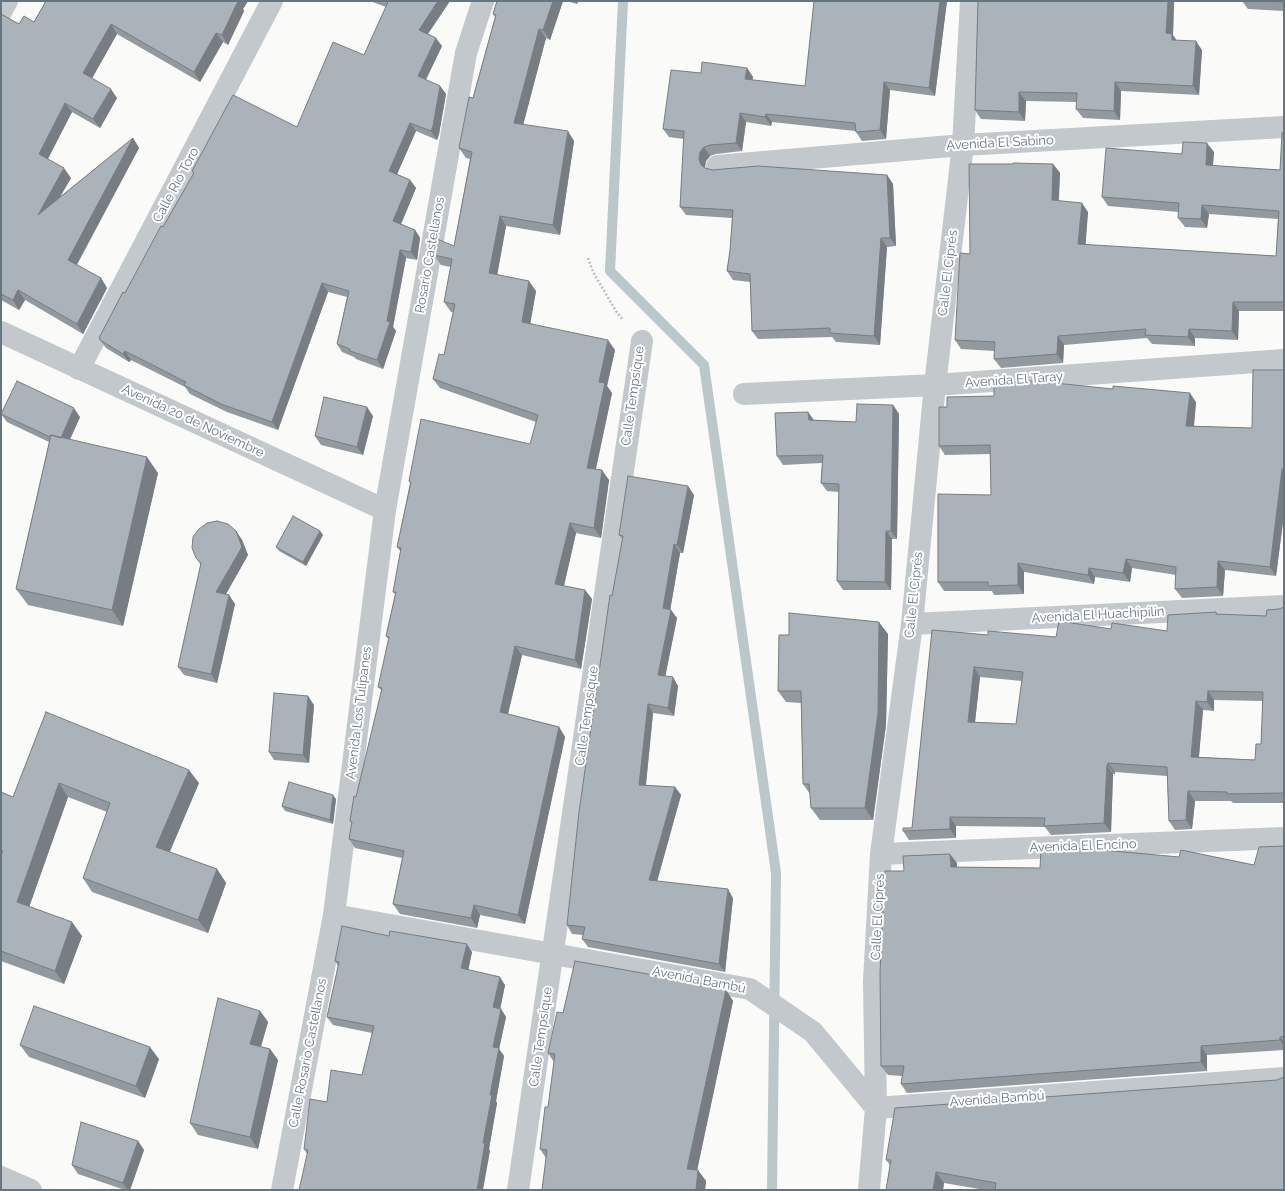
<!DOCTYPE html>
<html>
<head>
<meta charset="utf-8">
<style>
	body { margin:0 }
	#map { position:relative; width:1285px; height:1191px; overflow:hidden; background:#fafaf8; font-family:Raleway,sans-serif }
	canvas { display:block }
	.frame { position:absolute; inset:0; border:2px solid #657683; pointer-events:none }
</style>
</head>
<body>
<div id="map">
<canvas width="1285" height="1191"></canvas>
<div class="frame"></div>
</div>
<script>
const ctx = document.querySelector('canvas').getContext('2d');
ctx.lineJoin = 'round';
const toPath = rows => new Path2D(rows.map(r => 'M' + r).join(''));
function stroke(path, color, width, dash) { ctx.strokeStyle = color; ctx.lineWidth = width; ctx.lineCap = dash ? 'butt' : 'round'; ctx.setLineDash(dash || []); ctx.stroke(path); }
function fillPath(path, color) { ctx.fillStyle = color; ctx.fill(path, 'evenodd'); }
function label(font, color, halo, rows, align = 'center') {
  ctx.font = font + ' Raleway,sans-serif'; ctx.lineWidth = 4; ctx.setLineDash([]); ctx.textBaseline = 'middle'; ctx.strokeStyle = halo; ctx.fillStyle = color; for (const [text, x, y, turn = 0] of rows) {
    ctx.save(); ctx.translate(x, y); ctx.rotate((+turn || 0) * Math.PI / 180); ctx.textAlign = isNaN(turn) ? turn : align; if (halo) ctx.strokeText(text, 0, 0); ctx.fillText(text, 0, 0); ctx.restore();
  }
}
stroke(toPath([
	[623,1,610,271,704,365,776,873,772,1190]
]), '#bbc7cb', 10);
stroke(toPath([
	[588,258,593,272,616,311,623,320]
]), '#bbbfc2', 2.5, [2, 2]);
stroke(toPath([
	[1,12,7,1],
	[717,166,963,145,1284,127],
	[79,369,272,1],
	[744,394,935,385,1284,360],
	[912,624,1284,606],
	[881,854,1284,838],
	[334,915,750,989,813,1032,876,1108,1284,1078],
	[1,1177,31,1190],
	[282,1190,334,915,385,510],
	[518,1190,642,341],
	[869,1190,876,1108,874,981,881,854,912,624,935,385,963,145,971,1]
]), '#c3c8cc', 22);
stroke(toPath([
	[1,332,385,510,466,53,483,1]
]), '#c3c8cc', 22);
fillPath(toPath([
	[46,1,248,1,243,9,244,11,228,45,223,42,200,82,117,34,92,78,117,98,100,128,72,112,48,159,71,178,60,197,133,138,139,148,77,265,101,278,107,288,83,334,25,300,19,310,1,300,1,14,19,24,34,22],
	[370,1,450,1,428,34,442,46,426,80,440,86,446,94,439,134,437,140,416,131,397,174,410,180,416,188,401,224,415,230,420,238,417,260,406,258,393,327,396,331,383,369,356,359,354,357,342,352,337,344,347,297,328,292,278,430,227,412,190,394,185,387,131,360,129,362,106,348,100,340,100,339,99,338,193,174,192,171,297,127,364,55,386,7],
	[563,1,550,40,546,38,523,125,574,141,560,235,506,226,497,274,536,291,530,323,615,350,607,386,612,393,596,469,609,480,601,538,576,533,564,586,585,590,592,599,581,669,522,655,508,714,559,727,565,737,525,924,480,915,477,928,400,914,393,904,402,858,355,848,349,839,352,823,350,821,382,691,378,687,389,640,386,636,395,594,393,592,401,552,397,547,410,483,409,481,530,444,536,422,440,388,433,379,444,355,453,312,451,312,444,302,451,267,441,265,434,255,454,246,470,159,466,158,459,148,495,17,493,14],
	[566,1,578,1,577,4],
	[812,1,947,1,935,96,890,90,886,139,862,141,856,132,855,131,772,122,771,126,746,122,742,151,716,154,710,156,706,161,705,167,705,168,712,170,887,175,893,184,896,246,887,247,880,345,836,342,832,337,758,339,752,331,750,282,733,280,727,271,730,250,732,218,686,215,680,207,684,139,669,137,663,129,701,73,747,68,753,77,752,80,805,86,814,3],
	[978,1,1174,1,1173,35,1177,41,1202,50,1199,95,1121,91,1120,120,1083,118,1076,109,1077,102,1026,101,1025,121,981,119,975,110],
	[1242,1,1284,1,1284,11,1248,9],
	[1284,133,1284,311,1239,311,1238,340,1195,338,1195,346,1152,344,1147,338,1064,345,1063,363,1001,368,994,359,995,351,961,349,955,340,970,254,1053,164,1060,173,1059,201,1088,212,1085,245,1276,256,1278,219,1209,214,1207,228,1185,227,1178,218,1179,212,1108,206,1102,197,1182,154,1214,152,1213,166,1280,170],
	[1284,370,1284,514,1276,576,1225,570,1223,596,1182,598,1175,589,1176,575,1132,568,1130,582,1095,577,1094,584,1024,572,1024,594,994,595,992,591,944,591,938,582,991,495,990,454,945,455,939,446,947,407,994,396,1058,384,1196,402,1194,426,1252,428],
	[893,405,899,414,897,539,892,539,891,590,843,590,837,581,839,492,827,491,821,483,822,463,783,465,777,456,808,412,814,420,856,422],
	[1,414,80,417,70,440,158,473,123,626,28,605,16,589,49,442,7,422],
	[373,416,363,455,321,445,315,436],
	[694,495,683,553,680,553,670,610,677,618,665,676,678,686,674,716,653,713,646,785,675,787,681,795,657,881,733,898,725,972,588,947,582,939,583,935,572,934,567,925,612,596,623,540,619,535],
	[236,531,242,540,248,555,226,594,229,595,235,604,217,683,184,675,178,667,201,565,196,558],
	[320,531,323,535,306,566,279,551,276,547],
	[1284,607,1284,803,1233,803,1231,801,1195,801,1192,829,1175,830,1169,821,1167,776,1115,772,1115,774,1113,774,1111,832,1051,835,1045,827,956,826,956,838,909,840,903,831,912,828,932,630,988,635,1056,637,1111,629,1167,631,1216,612,1217,615,1266,616],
	[980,677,1022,681,1016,724,975,722],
	[1214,700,1263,701,1261,744,1255,760,1199,757,1203,710,1214,711],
	[888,634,886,725,873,820,820,820,811,808,810,794,803,784,801,703,786,702,778,691,789,635],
	[314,705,309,763,274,760,269,752],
	[46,712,199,783,169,852,217,869,226,883,208,933,92,892,83,878,107,812,68,797,29,907,82,936,64,984,1,961,1,792,13,797],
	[336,799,333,824,285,811,282,806],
	[1284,846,1284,1050,1207,1055,1207,1071,907,1093,901,1084,902,1076,888,1075,881,1066,904,871,957,863,957,867,1040,868,1103,848,1104,850,1254,865],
	[389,936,472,952,468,970,505,985,500,1009,501,1009,506,1017,499,1049,504,1056,496,1101,497,1103,489,1149,490,1151,307,1154,304,1149,327,1102,362,1075,372,1033,333,1025,327,1017,338,966,335,961],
	[715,986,716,988,726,990,733,1001,697,1170,706,1181,705,1190,542,1190,546,1158,540,1149,548,1107,554,1062,548,1053,563,1013],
	[260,1011,268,1022,261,1047,270,1049,278,1060,258,1149,198,1135,190,1123],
	[20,1045,159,1059,145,1098,29,1057],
	[138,1141,144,1150,130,1190,125,1190,78,1174,72,1165],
	[886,1160,1284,1190,985,1190,944,1183,943,1190,886,1190,890,1165]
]), '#929a9f');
fillPath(toPath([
	[237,1,248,1,243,9,244,11,228,45,222,35],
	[438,1,450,1,425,38,419,30],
	[553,1,563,1,550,40,543,30],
	[575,1,578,1,577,4],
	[940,1,947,1,935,96,929,88],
	[1168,1,1174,1,1173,35,1178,43,1178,49,1166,33],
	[111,24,117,34,90,82,83,73],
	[539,29,546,38,521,133,514,123],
	[216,33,223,42,200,82,194,72],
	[436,38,442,46,423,85,418,76],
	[1196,41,1202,50,1199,95,1193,86],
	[747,68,753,77,751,88,745,79],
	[884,82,890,90,886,139,880,130],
	[1115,82,1121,91,1120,120,1114,111],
	[440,86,446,94,439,134,437,140,431,131],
	[111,89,117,98,100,128,93,119],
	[1019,92,1026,101,1025,121,1019,112],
	[65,103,72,112,45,164,39,154],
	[740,113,746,122,742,151,736,143],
	[766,114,772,122,771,126,765,117],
	[410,123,416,131,395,179,389,171],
	[568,131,574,141,560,235,553,225],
	[133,138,139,148,74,269,68,260],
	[1207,143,1214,152,1212,174,1206,165],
	[704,147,710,156,706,161,705,167,707,173,701,165,699,159,700,152],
	[1053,164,1060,173,1058,209,1052,200],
	[64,168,71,178,44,224,38,215],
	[887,175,893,184,896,246,890,238],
	[410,180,416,188,399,229,393,221],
	[1082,203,1088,212,1085,253,1078,244],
	[1202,205,1209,214,1207,228,1201,219],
	[500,216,506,226,496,282,489,273],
	[415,230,420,238,417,260,411,252],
	[881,238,887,247,880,345,874,336],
	[400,250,406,258,393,327,396,331,383,369,377,360,387,321],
	[101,278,107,288,83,334,77,324],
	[529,281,536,291,529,331,522,322],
	[322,283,328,292,278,430,272,422],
	[18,290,25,300,19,310,13,300],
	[1233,302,1239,311,1238,340,1232,331],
	[1189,329,1195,338,1195,346,1188,337],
	[1058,336,1064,345,1063,363,1057,354],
	[608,340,615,350,607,386,612,393,594,477,587,468,599,382],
	[125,351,131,360,129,362,123,354],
	[1190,393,1196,402,1193,435,1186,426],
	[893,405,899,414,897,539,891,531],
	[367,407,373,416,363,455,357,447],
	[74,408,80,417,65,449,59,441],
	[808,412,814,421,809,420],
	[147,457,158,473,123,626,112,610],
	[1282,469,1284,471,1284,514,1276,576,1270,567],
	[602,470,609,480,601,538,594,528],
	[688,486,694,495,683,553,677,545],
	[570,523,576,533,562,594,555,584],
	[236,531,242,540,248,555,222,601,216,592],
	[320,531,323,535,306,566,303,562],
	[886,531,892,539,891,590,885,582],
	[674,544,680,553,669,617,663,608],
	[1126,559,1132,568,1130,582,1123,573],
	[1218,561,1225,570,1223,596,1217,587],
	[1018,563,1024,572,1024,594,1018,585],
	[1089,568,1095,577,1094,584,1088,575],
	[585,590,592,599,581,669,575,660],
	[229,595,235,604,217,683,211,674],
	[671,610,677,618,664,683,658,675],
	[879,622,888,634,886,725,873,820,865,808],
	[515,646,522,655,506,722,500,712],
	[974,667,980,677,974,731,968,722],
	[673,677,678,686,674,716,668,708],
	[1208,691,1214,700,1214,711,1207,702],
	[308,696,314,705,309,763,303,755],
	[1196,701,1203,710,1198,766,1191,757],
	[648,704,653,713,645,793,639,785],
	[559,727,565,737,525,924,518,915],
	[1108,763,1115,772,1115,774,1108,765],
	[1107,765,1113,774,1111,832,1104,823],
	[189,770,199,783,166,861,156,847],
	[59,783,68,797,26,916,17,902],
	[675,787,681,795,655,889,649,880],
	[1188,791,1195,801,1192,829,1186,820],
	[333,795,336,799,333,824,330,820],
	[950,817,956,826,956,838,950,829],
	[950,854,957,863,957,877,951,867],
	[217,869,226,883,208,933,198,920],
	[728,889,733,898,725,972,719,964],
	[474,905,480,915,477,928,471,918],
	[72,922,82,936,64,984,55,971],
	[467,944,472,952,467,976,461,968],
	[500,977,505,985,499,1015,493,1007],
	[726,990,733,1001,695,1180,687,1169],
	[501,1009,506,1017,499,1049,504,1056,496,1101,497,1103,489,1149,490,1151,483,1190,477,1190,490,1095,493,1047],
	[260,1011,268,1022,258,1056,250,1044],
	[1280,1037,1284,1043,1284,1046,1280,1040],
	[1201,1046,1207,1055,1207,1071,1201,1062],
	[150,1047,159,1059,145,1098,136,1086],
	[270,1049,278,1060,258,1149,250,1137],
	[138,1141,144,1150,130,1190,128,1190,123,1183],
	[698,1170,706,1181,705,1190,696,1190],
	[936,1172,944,1183,943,1190,933,1190]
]), '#777d82');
const building = toPath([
	[46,1,238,1,222,35,216,33,194,72,111,24,83,73,111,89,93,119,65,103,39,154,64,168,38,215,133,138,68,260,101,278,77,324,18,290,13,300,1,294,1,14,19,24,24,16,34,22,46,1],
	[385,1,438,1,419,30,436,38,418,76,440,86,433,126,431,131,410,123,389,171,410,180,393,221,415,230,411,252,400,250,387,321,390,322,377,360,350,351,350,349,337,344,349,291,322,283,272,422,221,404,184,385,186,382,125,351,123,354,100,340,100,338,99,338,123,292,125,293,161,226,163,227,194,173,192,171,233,95,297,127,333,42,364,55,388,2,385,1],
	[497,1,553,1,543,30,539,29,514,123,568,131,553,225,500,216,489,273,529,281,522,322,608,340,599,382,605,383,587,468,602,470,594,528,570,523,555,584,585,590,575,660,515,646,500,712,559,727,518,915,474,905,471,918,393,904,404,851,349,839,352,822,350,821,354,796,356,797,382,688,378,687,389,637,386,636,396,592,393,592,401,548,397,547,411,482,409,481,421,419,530,444,538,415,433,379,439,354,444,355,455,304,444,302,452,259,434,255,437,239,454,246,472,152,459,148,469,97,473,98,496,15,493,14,497,1],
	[812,1,940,1,929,88,884,82,880,130,856,132,855,123,766,114,765,117,740,113,736,143,710,145,704,147,700,152,699,159,701,165,705,168,712,170,758,166,887,175,890,238,881,238,874,336,830,333,830,328,752,331,750,274,727,271,730,250,733,210,680,207,684,131,663,129,671,70,701,73,702,62,747,68,745,79,805,86,814,1,812,1],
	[978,1,1168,1,1166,33,1172,34,1172,40,1196,41,1193,86,1115,82,1114,111,1076,109,1077,93,1019,92,1019,112,975,110,978,1],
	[1260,1,1284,1,1284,2,1260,1],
	[1282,133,1284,133,1284,302,1233,302,1232,331,1189,329,1188,337,1145,335,1146,329,1058,336,1057,354,994,359,995,342,955,340,960,253,970,254,969,164,1013,164,1013,163,1053,164,1052,200,1082,203,1078,244,1276,256,1279,211,1202,205,1201,219,1178,218,1179,203,1102,197,1106,148,1182,154,1183,142,1207,143,1206,165,1280,170,1282,133],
	[1253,370,1284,370,1284,469,1282,469,1270,567,1218,561,1217,587,1175,589,1176,567,1126,559,1123,573,1089,568,1088,575,1018,563,1018,585,988,586,988,582,938,582,938,494,991,495,990,445,939,446,939,407,947,407,947,397,994,396,994,384,1055,379,1055,383,1113,389,1113,386,1190,393,1186,426,1252,428,1253,370],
	[17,381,74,408,61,438,51,435,50,437,1,414,17,381],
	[324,397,367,407,357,447,315,436,324,397],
	[857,404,893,405,891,531,886,531,885,582,837,581,839,484,821,483,823,455,777,456,775,413,808,412,809,420,856,422,857,404],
	[51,435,147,457,112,610,16,589,51,435],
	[628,476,688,486,677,545,674,544,663,608,671,610,658,675,673,677,668,708,648,704,639,785,675,787,649,880,728,889,719,964,582,939,585,927,567,925,579,812,610,595,612,596,623,536,619,535,628,476],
	[293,516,320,531,303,562,276,547,293,516],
	[217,521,228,524,236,531,242,547,216,592,229,595,211,674,178,667,201,563,196,558,192,548,193,537,199,529,207,523,217,521],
	[1284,607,1284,793,1227,794,1227,792,1188,791,1186,820,1169,821,1167,767,1108,763,1108,765,1107,765,1104,823,1044,826,1045,818,950,817,950,829,903,831,903,828,912,828,932,630,988,635,988,631,1056,637,1059,621,1111,629,1112,623,1167,631,1168,615,1216,612,1216,614,1266,616,1267,610,1279,609,1284,607],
	[974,667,1023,672,1016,724,968,722,974,667],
	[1208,691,1263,692,1261,744,1256,744,1255,760,1191,757,1196,701,1207,702,1208,691],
	[789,613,879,622,878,713,865,808,811,808,809,784,803,784,801,691,778,691,779,635,789,635,789,613],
	[274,693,308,696,303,755,269,752,274,693],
	[46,712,189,770,156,847,217,869,198,920,83,878,110,803,59,783,17,902,72,922,55,971,1,951,1,855,3,851,1,850,1,792,13,797,46,712],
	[289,782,333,795,330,820,282,806,289,782],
	[1284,846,1284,1036,1280,1037,1280,1040,1201,1046,1201,1062,901,1084,904,1066,881,1066,880,972,885,871,904,871,903,856,950,854,951,867,1040,868,1041,850,1103,848,1103,850,1179,857,1181,850,1254,865,1259,847,1284,846],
	[342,926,389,936,390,931,467,944,461,968,500,977,493,1007,501,1009,493,1047,499,1048,490,1095,492,1095,483,1143,485,1143,477,1190,299,1190,308,1150,304,1149,310,1099,327,1102,331,1070,362,1075,374,1026,327,1017,339,962,335,961,342,926],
	[575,961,715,986,715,988,726,990,687,1169,698,1170,696,1190,542,1190,547,1150,540,1149,545,1107,548,1107,555,1054,548,1053,557,1012,563,1013,575,961],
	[218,998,260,1011,250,1044,270,1049,250,1137,190,1123,218,998],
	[34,1006,150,1047,136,1086,20,1045,34,1006],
	[1284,1077,1284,1190,995,1190,996,1183,936,1172,933,1190,886,1190,891,1160,886,1160,895,1108,1277,1080,1284,1077],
	[81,1122,138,1141,123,1183,72,1165,81,1122]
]);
fillPath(building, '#aab3b9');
stroke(building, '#777d82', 1);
label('13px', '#657683', '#fff', [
	["Avenida El Sabino",1000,143,-3],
	["Calle Río Toro",176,185,-62],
	["Rosario Castellanos",430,255,-80],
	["Calle El Ciprés",948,273,-83],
	["Avenida El Taray",1014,380,-4],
	["Calle Tempsique",633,396,-82],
	["Avenida 20 de Noviembre",193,421,25],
	["Calle El Ciprés",914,595,-84],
	["Avenida El Huachipilin",1098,615,-3],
	["Avenida Los Tulipanes",359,713,-83],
	["Calle Tempsique",587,716,-82],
	["Avenida El Encino",1083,846,-2],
	["Calle El Ciprés",878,917,-87],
	["Avenida Bambú",699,980,11],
	["Calle Tempsique",541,1037,-82],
	["Calle Rosario Castellanos",308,1053,-79],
	["Avenida Bambú",997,1099,-4]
]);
</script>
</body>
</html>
